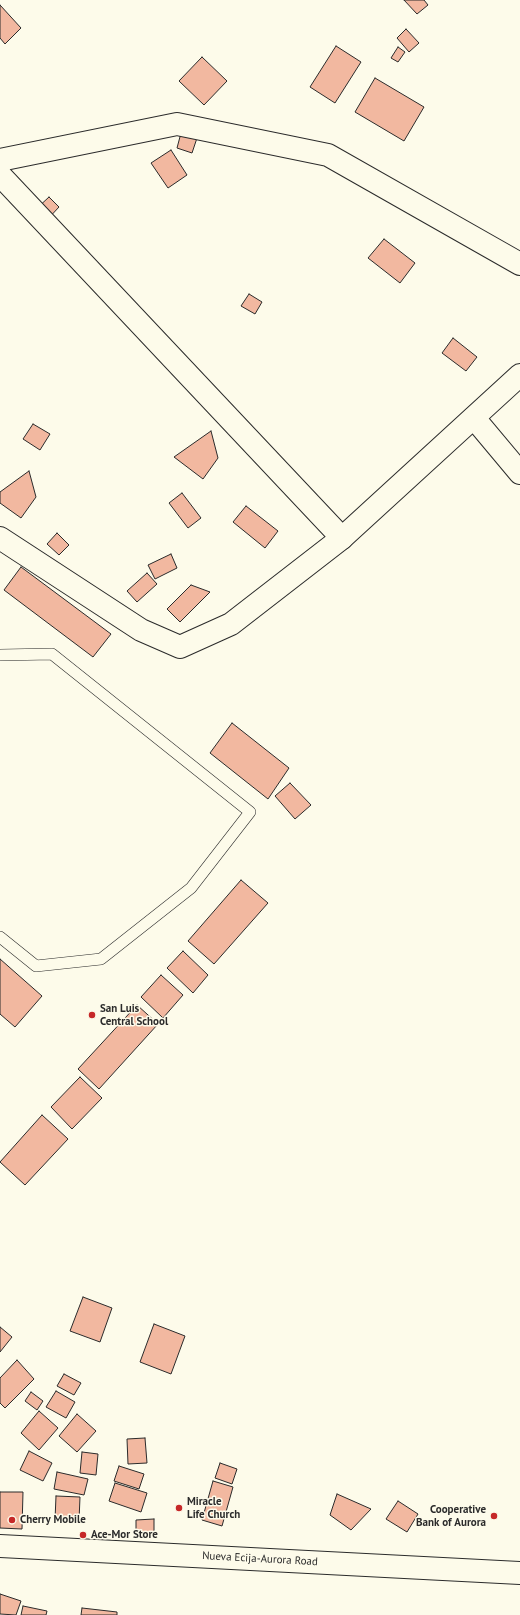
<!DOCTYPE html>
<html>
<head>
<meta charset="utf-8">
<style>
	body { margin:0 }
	canvas { display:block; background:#fdfbea }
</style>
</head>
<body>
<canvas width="520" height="1615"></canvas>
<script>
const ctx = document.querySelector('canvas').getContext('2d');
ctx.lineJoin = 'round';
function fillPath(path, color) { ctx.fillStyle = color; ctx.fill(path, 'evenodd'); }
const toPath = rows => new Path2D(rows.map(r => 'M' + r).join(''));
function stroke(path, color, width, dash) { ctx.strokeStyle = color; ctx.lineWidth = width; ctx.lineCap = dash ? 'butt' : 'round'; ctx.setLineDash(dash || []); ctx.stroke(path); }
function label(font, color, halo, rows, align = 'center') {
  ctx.font = font + ' "PT Sans",sans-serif'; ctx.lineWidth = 3; ctx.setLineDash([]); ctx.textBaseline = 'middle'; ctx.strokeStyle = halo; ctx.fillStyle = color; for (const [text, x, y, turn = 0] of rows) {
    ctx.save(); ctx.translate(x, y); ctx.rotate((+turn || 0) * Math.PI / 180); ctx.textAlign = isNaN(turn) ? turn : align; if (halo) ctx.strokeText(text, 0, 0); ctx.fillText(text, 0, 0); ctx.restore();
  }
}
const building = toPath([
	[404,0,424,0,428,5,417,14,404,0],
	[0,5,21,28,5,44,0,38,0,5],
	[406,29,419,43,409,52,397,38,406,29],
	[336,46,361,62,335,103,310,87,336,46],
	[398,47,405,52,398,62,391,58,398,47],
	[202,57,227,81,204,105,179,81,202,57],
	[375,78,424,107,404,141,355,112,375,78],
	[181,133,197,138,192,153,177,148,181,133],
	[171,150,187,175,168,188,151,163,171,150],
	[49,197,59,207,46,221,35,210,49,197],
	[384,239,415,263,400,283,368,258,384,239],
	[249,294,262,302,255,314,241,306,249,294],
	[453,338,477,357,466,371,442,353,453,338],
	[33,424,50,434,40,450,23,439,33,424],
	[211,431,218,458,203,479,174,457,211,431],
	[29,471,36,497,21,518,0,503,0,492,29,471],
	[182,493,201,518,188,528,169,503,182,493],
	[246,506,278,531,265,548,233,522,246,506],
	[57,533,69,545,59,555,47,544,57,533],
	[171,554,177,568,155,579,148,565,171,554],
	[21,567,111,634,93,657,4,590,21,567],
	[147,573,157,584,137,602,127,591,147,573],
	[191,585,210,592,180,622,167,609,191,585],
	[232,723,289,768,268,799,210,753,232,723],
	[290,783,311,805,295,819,275,796,290,783],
	[241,880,268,903,214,964,188,941,241,880],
	[183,951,208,975,193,993,167,968,183,951],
	[0,959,42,996,15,1027,0,1014,0,959],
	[161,975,183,995,163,1018,141,997,161,975],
	[137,1005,158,1024,99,1089,78,1069,137,1005],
	[80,1077,102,1098,72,1129,51,1107,80,1077],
	[42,1115,68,1139,25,1185,0,1162,42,1115],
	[83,1297,112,1308,100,1342,70,1331,83,1297],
	[154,1324,185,1336,171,1374,140,1362,154,1324],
	[0,1327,12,1337,0,1352,0,1327],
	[17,1360,34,1379,5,1408,0,1403,0,1378,17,1360],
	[64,1374,81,1383,74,1395,57,1386,64,1374],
	[56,1391,75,1402,66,1418,46,1407,56,1391],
	[31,1392,43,1401,37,1410,25,1401,31,1392],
	[39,1411,58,1428,39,1450,21,1433,39,1411],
	[77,1414,96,1431,77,1452,59,1436,77,1414],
	[145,1438,147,1463,128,1464,127,1439,145,1438],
	[29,1451,52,1463,43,1481,20,1470,29,1451],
	[82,1452,98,1454,96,1475,80,1473,82,1452],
	[220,1463,237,1469,232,1484,215,1478,220,1463],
	[119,1466,144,1474,139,1489,114,1481,119,1466],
	[57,1472,88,1479,84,1495,54,1489,57,1472],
	[213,1481,233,1487,222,1526,202,1520,213,1481],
	[115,1483,147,1493,141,1512,109,1501,115,1483],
	[0,1492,23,1492,22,1529,0,1528,0,1492],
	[337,1494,371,1509,351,1530,330,1515,337,1494],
	[56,1496,80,1497,79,1521,55,1520,56,1496],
	[398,1501,418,1514,407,1532,386,1519,398,1501],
	[154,1519,154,1536,136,1537,136,1520,154,1519],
	[0,1594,21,1601,16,1615,0,1614,0,1594],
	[23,1606,47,1611,46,1615,21,1615,23,1606],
	[82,1608,117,1612,117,1615,81,1615,82,1608]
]);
fillPath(building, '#f2b8a0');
stroke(building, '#2b2b2b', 1);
const lane = toPath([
	[0,655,52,654,250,812,191,888,101,959,36,966,0,937]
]);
const street = toPath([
	[0,160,177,124,328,155,520,264],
	[0,175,342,538],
	[474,418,520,473]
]);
const secondary = toPath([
	[0,538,141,630,180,647,231,624,342,538,520,375]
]);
const primary = toPath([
	[0,1546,520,1573]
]);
stroke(lane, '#2b2b2b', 12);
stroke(street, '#2b2b2b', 24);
stroke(secondary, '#2b2b2b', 24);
stroke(primary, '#2b2b2b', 24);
stroke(lane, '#fdfbea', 11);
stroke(street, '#fdfbea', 22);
stroke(secondary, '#fdfbea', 22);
stroke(primary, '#fdfbea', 22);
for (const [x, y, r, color] of [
	[92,1015,4,"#c62828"],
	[179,1508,4,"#c62828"],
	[494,1516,4,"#c62828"],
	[12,1520,4,"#c62828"],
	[83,1535,4,"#c62828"]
]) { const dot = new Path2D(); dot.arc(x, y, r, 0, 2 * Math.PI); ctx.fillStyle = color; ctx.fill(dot); stroke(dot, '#fdfbea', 1.5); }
label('bold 11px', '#2b2b2b', '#fdfbea', [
	["San Luis",100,1009],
	["Central School",100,1022],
	["Miracle",187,1502],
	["Life Church",187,1515],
	["Cooperative",486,1510,"right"],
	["Bank of Aurora",486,1523,"right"],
	["Cherry Mobile",20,1520],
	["Ace-Mor Store",91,1535]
], 'left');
label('11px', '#2b2b2b', '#fdfbea', [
	["Nueva Ecija-Aurora Road",260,1559,3]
]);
</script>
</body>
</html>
